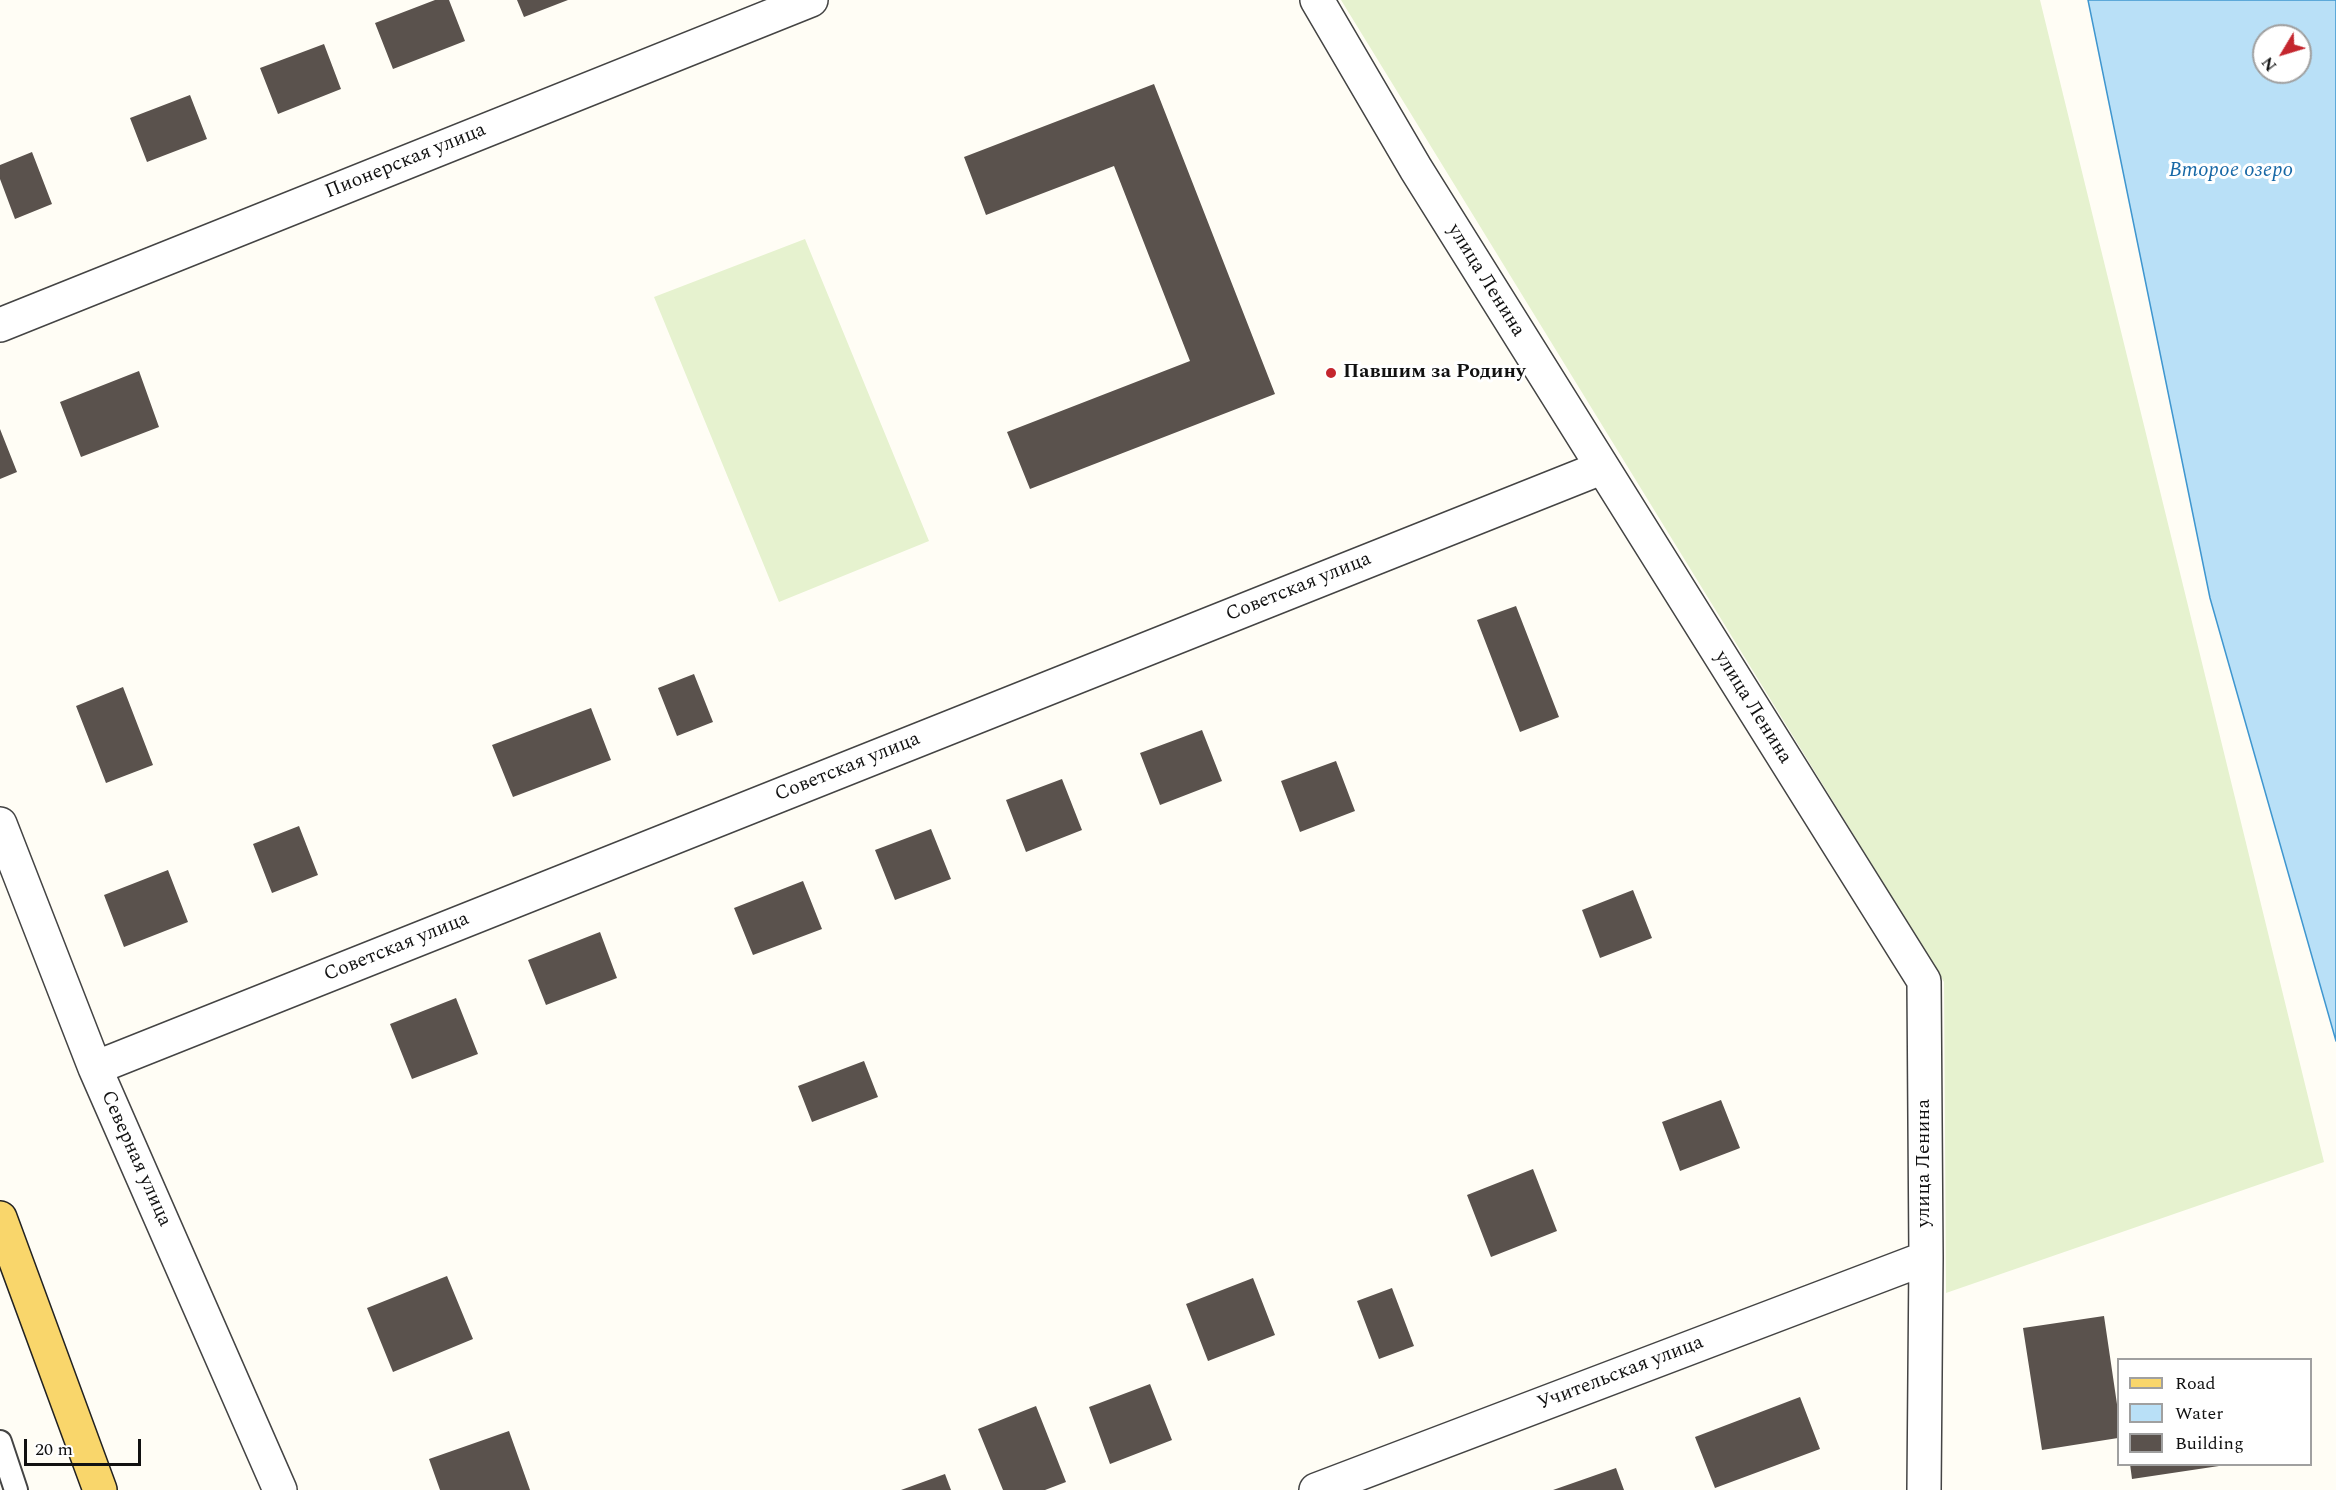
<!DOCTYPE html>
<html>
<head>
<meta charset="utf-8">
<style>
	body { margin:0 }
	#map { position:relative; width:2336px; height:1490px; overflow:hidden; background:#fffdf5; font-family:Spectral,serif }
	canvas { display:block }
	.legend { position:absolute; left:2117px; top:1358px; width:195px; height:108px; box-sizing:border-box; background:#fff; border:2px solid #a0a0a0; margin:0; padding:8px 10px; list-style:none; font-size:18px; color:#111 }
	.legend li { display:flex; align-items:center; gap:12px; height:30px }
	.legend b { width:30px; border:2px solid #a0a0a0 }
	.north { position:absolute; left:2252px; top:24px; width:60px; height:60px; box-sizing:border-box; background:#fff; border:2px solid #a0a0a0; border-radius:50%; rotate:232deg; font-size:16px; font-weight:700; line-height:24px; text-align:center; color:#111 }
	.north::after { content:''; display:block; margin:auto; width:21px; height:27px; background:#c4262e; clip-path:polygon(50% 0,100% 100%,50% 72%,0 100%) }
	.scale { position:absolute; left:24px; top:1439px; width:117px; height:27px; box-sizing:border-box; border:3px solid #111; border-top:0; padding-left:8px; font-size:18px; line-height:21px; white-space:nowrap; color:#111; -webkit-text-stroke:4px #fff; paint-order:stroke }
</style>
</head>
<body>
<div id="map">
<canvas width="2336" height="1490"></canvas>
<ul class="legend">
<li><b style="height:8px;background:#f9d66b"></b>Road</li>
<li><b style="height:16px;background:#b9e0f7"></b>Water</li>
<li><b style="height:16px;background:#5a524d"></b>Building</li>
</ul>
<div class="north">N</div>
<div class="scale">20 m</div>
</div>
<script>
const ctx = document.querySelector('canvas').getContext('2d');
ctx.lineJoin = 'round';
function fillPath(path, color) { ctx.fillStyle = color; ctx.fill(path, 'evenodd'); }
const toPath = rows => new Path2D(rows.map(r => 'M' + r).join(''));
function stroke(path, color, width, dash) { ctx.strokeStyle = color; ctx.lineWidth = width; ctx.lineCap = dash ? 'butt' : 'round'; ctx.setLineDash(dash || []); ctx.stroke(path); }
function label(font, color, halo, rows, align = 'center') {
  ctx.font = font + ' Spectral,serif'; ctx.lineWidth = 6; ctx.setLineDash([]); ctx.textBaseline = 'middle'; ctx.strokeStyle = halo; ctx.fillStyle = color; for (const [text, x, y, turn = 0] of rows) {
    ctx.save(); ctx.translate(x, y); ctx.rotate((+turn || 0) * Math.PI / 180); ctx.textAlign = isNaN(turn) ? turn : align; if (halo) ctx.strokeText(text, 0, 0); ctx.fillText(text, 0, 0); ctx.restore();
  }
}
fillPath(toPath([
	[1341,0,2040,0,2324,1162,1946,1293,1944,982],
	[805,239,929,541,779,602,654,297]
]), '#e6f2cf');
const water = toPath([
	[2088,0,2336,0,2336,1041,2210,598,2088,0],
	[2264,36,2300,36,2300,72,2264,72,2264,36]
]);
fillPath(water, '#b9e0f7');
stroke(water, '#3f96cf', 1.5);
fillPath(toPath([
	[435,0,449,0,465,41,393,69,375,23],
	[517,0,568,0,524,17],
	[324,44,341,89,278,114,260,68],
	[1154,84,1275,394,1030,489,1007,432,1190,361,1114,166,986,215,964,157],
	[190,95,207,139,147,162,130,118],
	[32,152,52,204,15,219,0,179,0,165],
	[139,371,159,427,81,457,60,402],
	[0,429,17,472,0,479],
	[1516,606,1559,717,1520,732,1477,620],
	[694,674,713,722,677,736,658,688],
	[123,687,153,765,106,783,76,706],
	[591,708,611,760,513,797,492,745],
	[1202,730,1222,781,1160,805,1140,753],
	[1336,761,1355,811,1300,832,1281,781],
	[1062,779,1082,830,1026,852,1006,800],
	[299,826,318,875,272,893,253,844],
	[931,829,951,879,895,900,875,850],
	[168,870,188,922,124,947,104,895],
	[803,881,822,929,753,955,734,908],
	[1633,890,1652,938,1600,958,1582,910],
	[600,932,617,978,546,1005,528,960],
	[456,998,478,1054,412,1079,390,1024],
	[864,1061,878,1097,812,1122,798,1086],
	[1721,1100,1740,1148,1680,1171,1662,1122],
	[1533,1169,1557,1231,1491,1257,1467,1195],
	[447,1276,473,1339,393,1372,367,1308],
	[1253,1278,1275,1335,1208,1361,1186,1304],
	[1392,1288,1414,1346,1379,1359,1357,1301],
	[2104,1316,2118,1411,2118,1438,2042,1450,2023,1328],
	[1150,1384,1172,1440,1110,1464,1089,1407],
	[1800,1397,1820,1449,1715,1488,1695,1437],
	[1036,1406,1066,1482,1045,1490,1003,1490,978,1429],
	[509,1431,530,1490,440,1490,429,1459],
	[2130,1464,2219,1464,2219,1466,2132,1479],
	[1616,1468,1624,1490,1553,1490],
	[945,1474,951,1490,901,1490]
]), '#5a524d');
const service = toPath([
	[0,1442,16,1490]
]);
const minor = toPath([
	[1317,0,1416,169,1924,981,1926,1258,1924,1490],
	[0,325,811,0],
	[0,824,95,1068,280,1490],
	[95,1068,1601,468],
	[1316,1490,1926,1258]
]);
const primary = toPath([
	[0,1218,100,1490]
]);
stroke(service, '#444', 26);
stroke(minor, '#444', 36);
stroke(primary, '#222', 36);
stroke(service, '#fff', 22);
stroke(minor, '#fff', 33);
stroke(primary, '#f9d66b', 33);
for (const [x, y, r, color] of [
	[1331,373,6,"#c4262e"]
]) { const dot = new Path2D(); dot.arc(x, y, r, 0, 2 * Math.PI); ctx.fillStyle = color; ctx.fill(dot); stroke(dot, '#fff', 2); }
label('20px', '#111', '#fff', [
	["Пионерская улица",406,162,-22],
	["улица Ленина",1485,281,58],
	["Советская улица",1299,588,-22],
	["улица Ленина",1752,708,58],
	["Советская улица",848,768,-22],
	["Советская улица",397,948,-22],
	["Северная улица",135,1159,66],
	["улица Ленина",1925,1163,-90],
	["Учительская улица",1621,1374,-21]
]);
label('bold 20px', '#111', '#fff', [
	["Павшим за Родину",1343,373]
], 'left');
label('italic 21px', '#1768a6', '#fff', [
	["Второе озеро",2231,172]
]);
</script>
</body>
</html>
